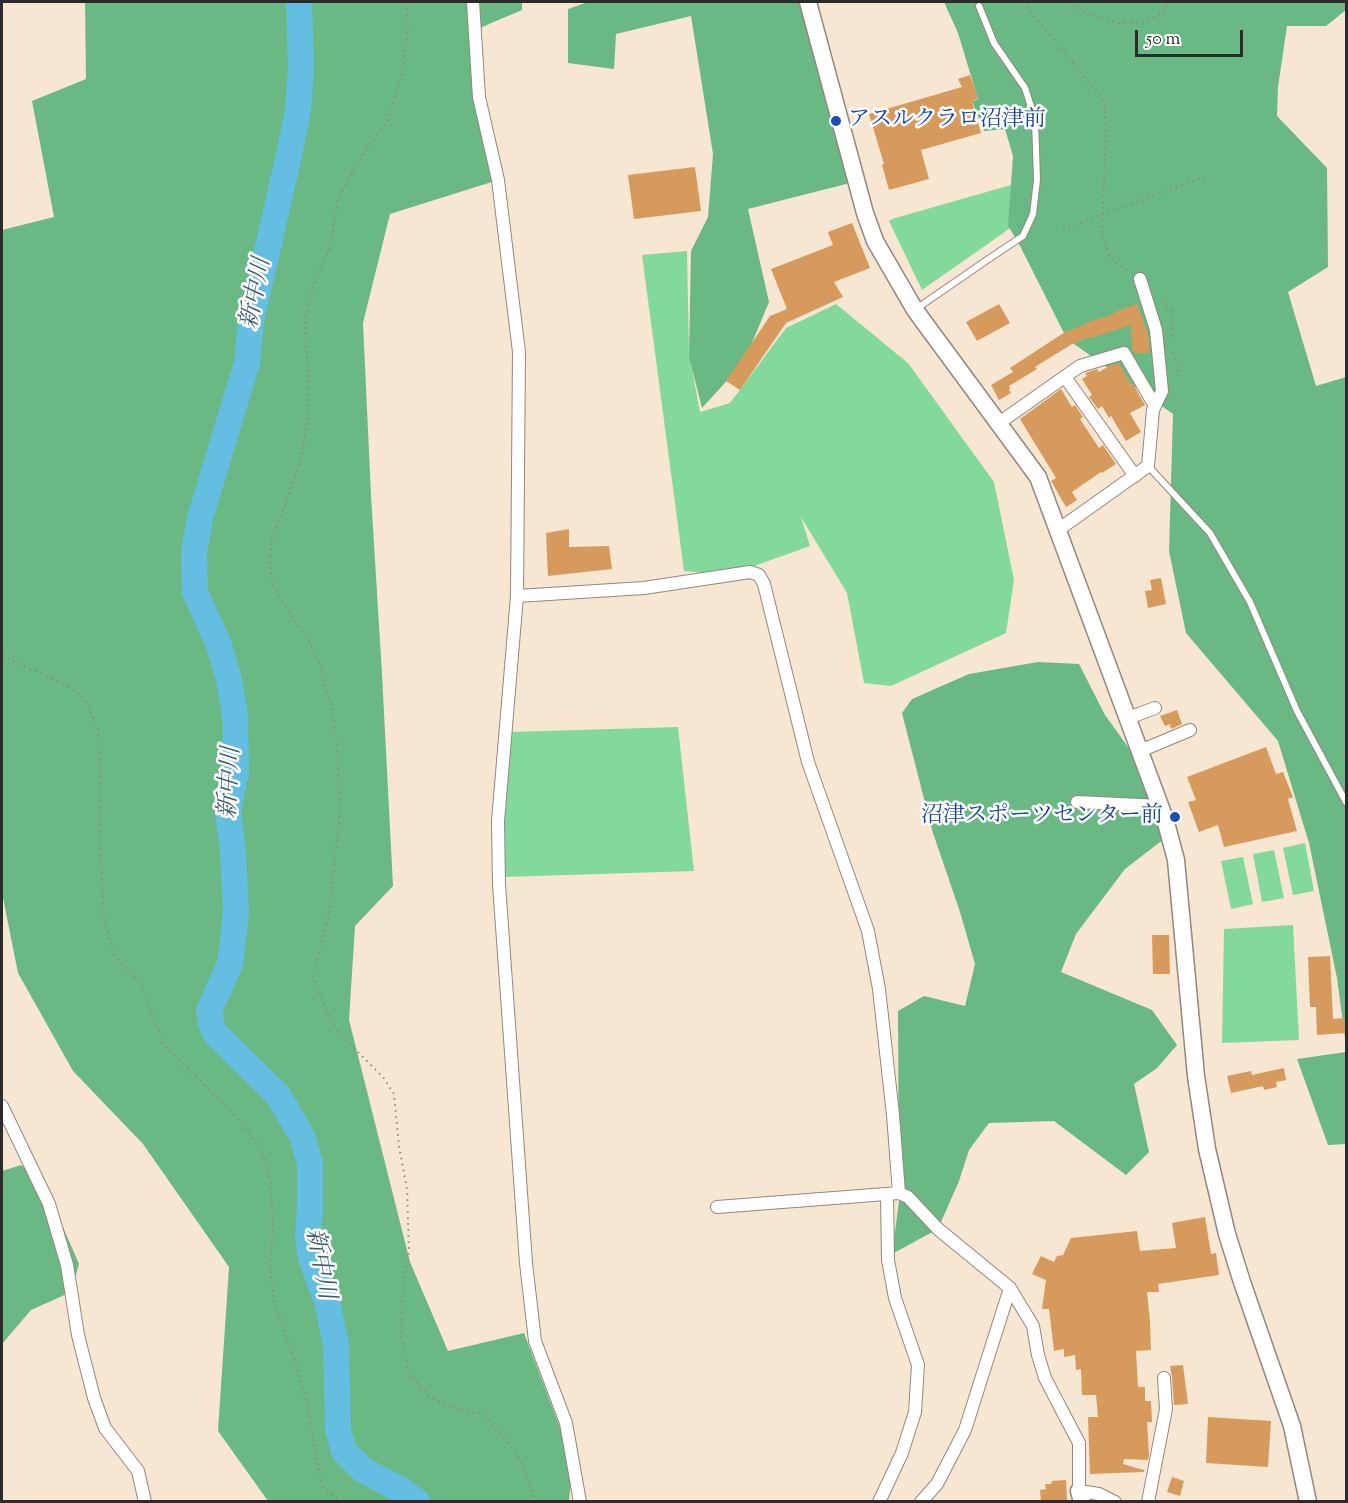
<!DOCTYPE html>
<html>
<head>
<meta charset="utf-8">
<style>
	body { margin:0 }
	#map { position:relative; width:1348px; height:1503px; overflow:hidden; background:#f7e6d2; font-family:"Sorts Mill Goudy",serif }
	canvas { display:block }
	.frame { position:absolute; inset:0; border:3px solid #2b2b2b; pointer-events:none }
	.scale { position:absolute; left:1135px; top:30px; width:108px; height:27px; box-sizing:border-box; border:3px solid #2b2b2b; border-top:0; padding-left:8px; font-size:18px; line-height:21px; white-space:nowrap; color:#2b2b2b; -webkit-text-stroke:4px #fff; paint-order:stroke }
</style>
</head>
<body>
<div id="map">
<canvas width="1348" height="1503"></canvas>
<div class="frame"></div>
<div class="scale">50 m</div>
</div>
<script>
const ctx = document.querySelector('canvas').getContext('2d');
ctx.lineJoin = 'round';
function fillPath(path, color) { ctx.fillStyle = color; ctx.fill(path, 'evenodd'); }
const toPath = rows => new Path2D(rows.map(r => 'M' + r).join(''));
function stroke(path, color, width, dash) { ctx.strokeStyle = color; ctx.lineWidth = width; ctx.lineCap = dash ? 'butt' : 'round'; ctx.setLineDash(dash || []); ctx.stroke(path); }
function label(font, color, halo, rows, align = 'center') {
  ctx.font = font + ' "Sorts Mill Goudy","Noto Serif JP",serif'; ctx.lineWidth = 5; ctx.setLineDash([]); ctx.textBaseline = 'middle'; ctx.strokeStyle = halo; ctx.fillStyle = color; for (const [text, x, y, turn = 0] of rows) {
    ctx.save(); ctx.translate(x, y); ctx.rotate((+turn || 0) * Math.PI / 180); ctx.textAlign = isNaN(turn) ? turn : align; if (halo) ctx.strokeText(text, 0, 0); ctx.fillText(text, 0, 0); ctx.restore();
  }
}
fillPath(toPath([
	[1011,185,1009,229,922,290,889,221,892,219],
	[687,251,689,353,700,412,730,403,786,328,836,304,908,363,994,482,1014,580,1006,633,891,686,864,683,847,593,801,517,810,546,729,575,684,571,642,255],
	[678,727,694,871,503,877,498,814,510,732],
	[1305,843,1314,891,1293,895,1283,848],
	[1274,850,1284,898,1262,902,1253,854],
	[1243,857,1253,904,1231,909,1221,861],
	[1293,925,1299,1040,1222,1043,1224,929]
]), '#83d99c');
fillPath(toPath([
	[85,2,522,2,522,10,475,30,498,180,390,214,363,323,371,495,382,674,393,886,355,926,349,1020,410,1262,448,1351,524,1333,573,1462,569,1501,268,1501,218,1431,229,1267,143,1144,73,1071,18,973,2,893,2,230,54,217,32,101,86,79],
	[588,2,801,2,850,183,748,209,769,302,744,362,702,408,689,357,691,251,708,217,713,154,691,16,616,34,614,69,568,63,568,9],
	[944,2,1346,2,1346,10,1326,26,1287,26,1278,87,1277,116,1327,168,1328,267,1288,292,1316,386,1346,377,1346,1045,1337,978,1309,843,1278,741,1186,633,1169,551,1173,414,1067,339,1017,240,1008,226,1013,156,1005,129,984,131,972,101,978,99,958,33],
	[1038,662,1079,664,1105,715,1149,776,1164,839,1125,869,1076,934,1061,972,1152,1010,1177,1045,1157,1068,1134,1084,1149,1152,1126,1175,1054,1121,989,1123,969,1150,959,1181,938,1229,892,1254,899,1201,898,1011,924,996,965,1006,975,964,960,912,932,830,902,713,912,699,969,674],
	[1346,1052,1346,1144,1328,1145,1297,1059],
	[21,1165,45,1186,79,1264,71,1292,31,1310,2,1344,2,1171]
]), '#6ab984');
stroke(toPath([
	[299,2,301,68,298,111,289,155,251,321,247,363,200,518,194,553,195,592,219,645,229,680,235,716,236,771,228,811,233,853,236,913,230,964,209,1011,211,1023,215,1033,278,1095,302,1136,310,1164,310,1208,308,1236,311,1258,327,1301,336,1345,338,1430,344,1451,363,1470,403,1491,417,1502]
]), '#64bee2', 26);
fillPath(toPath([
	[970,75,978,98,972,101,981,133,921,150,929,179,889,190,882,165,884,164,869,114,962,87,958,79],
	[695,167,701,211,634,219,628,175],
	[852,223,870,268,834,282,843,297,786,323,740,390,726,381,770,316,787,309,771,269,833,245,828,232],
	[999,304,1010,323,977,341,966,322],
	[1137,304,1148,334,1150,353,1134,353,1132,350,1131,325,1091,338,1090,337,1072,344,1035,367,1037,369,1009,386,1010,388,1009,390,1011,393,999,400,991,385,1013,372,1010,368,1065,332,1086,324,1086,323,1114,314,1114,312],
	[1119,363,1131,385,1133,384,1145,405,1130,413,1141,432,1126,441,1111,416,1109,418,1102,406,1098,409,1089,397,1092,395,1082,379,1087,376,1085,373,1097,369,1099,372,1109,366],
	[1061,389,1072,407,1075,405,1083,417,1080,419,1099,448,1103,445,1116,464,1102,473,1101,472,1072,492,1077,500,1066,507,1051,481,1056,478,1020,419],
	[569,529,569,547,609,546,612,569,548,576,546,533],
	[1161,578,1166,604,1148,608,1145,591,1152,590,1150,580],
	[1177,710,1182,724,1171,729,1170,724,1165,726,1160,716],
	[1266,747,1276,774,1283,772,1293,797,1288,799,1297,831,1224,847,1218,825,1199,832,1188,802,1196,800,1187,777],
	[1152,935,1169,935,1170,974,1153,974],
	[1330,956,1333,1019,1344,1018,1346,1033,1317,1035,1316,1007,1310,1007,1308,957],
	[1284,1068,1286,1080,1276,1082,1277,1087,1264,1090,1263,1086,1231,1093,1227,1076,1251,1071,1252,1075],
	[1205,1217,1211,1254,1216,1253,1219,1275,1158,1284,1159,1292,1147,1292,1150,1321,1151,1350,1136,1351,1138,1387,1145,1387,1145,1401,1151,1401,1152,1422,1147,1422,1149,1455,1148,1460,1124,1459,1123,1464,1144,1470,1144,1472,1090,1474,1088,1417,1098,1417,1096,1395,1082,1395,1081,1369,1076,1370,1075,1355,1064,1357,1064,1349,1054,1351,1049,1309,1042,1309,1046,1280,1032,1274,1041,1256,1054,1262,1057,1256,1063,1255,1071,1238,1137,1231,1140,1251,1176,1248,1172,1223],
	[1183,1365,1188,1404,1174,1405,1172,1377,1170,1366],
	[1208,1417,1271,1421,1268,1467,1206,1463],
	[1172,1477,1184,1481,1180,1496,1167,1492],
	[1066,1480,1067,1500,1041,1502,1040,1490,1046,1489,1045,1484,1051,1484,1052,1481]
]), '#d69a5d');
const lane = toPath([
	[916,309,987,260,1023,236,1033,214,1037,180,1035,119,1025,88,994,43,979,6],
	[1148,466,1210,533,1250,602,1297,711,1346,802]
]);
const street = toPath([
	[473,2,479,97,498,180,519,352,517,596,498,821,499,884,526,1263,535,1341,566,1423,580,1502],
	[1065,377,1135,476],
	[999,423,1080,366,1124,353,1155,406],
	[1058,530,1148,466,1153,410,1162,391,1156,330,1140,279],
	[517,596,644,588,750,572,759,575,764,584,808,762,868,931,879,989,893,1115,899,1193],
	[1128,718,1155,708],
	[1140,751,1190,730],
	[1077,802,1160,806],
	[2,1106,49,1204,67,1265,78,1335,94,1398,105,1428,138,1471,145,1502],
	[717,1207,899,1193,908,1197,938,1229,1010,1288,1033,1326,1038,1355,1045,1378,1079,1443,1079,1491,1099,1494,1115,1502],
	[879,1502,902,1453,915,1412,918,1365,895,1298,888,1260,887,1194],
	[921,1502,937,1484,965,1430,1010,1288],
	[1148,1502,1166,1409,1164,1378]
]);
const secondary = toPath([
	[808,2,865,213,875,241,915,310,1038,477,1165,819,1176,860,1196,1076,1207,1149,1227,1234,1242,1282,1292,1426,1308,1502],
	[1079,1491,1082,1502]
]);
stroke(lane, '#91887e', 8);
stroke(street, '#91887e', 14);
stroke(secondary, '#91887e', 19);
stroke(toPath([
	[406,2,408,26,402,73,389,119,364,153,338,199,330,247,314,285,305,315,306,344,309,386,306,430,300,464,271,541,270,568,273,585,280,598,310,643,321,669,331,705,337,744,340,811,329,914,313,977,330,1019,342,1036,383,1077,394,1094,399,1146,407,1189,409,1250,402,1299,401,1336,408,1368,414,1378,429,1397,452,1407,484,1415,517,1454,537,1502],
	[1023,2,1104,101,1106,128,1102,233,1110,258,1129,272],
	[1069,2,1087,13,1117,23,1145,22,1162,13,1169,2],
	[1162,302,1171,311,1173,332,1172,341],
	[1173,352,1181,381],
	[2,656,64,684,85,698,98,729,101,788,99,822,104,918,114,955,141,983,163,1044,234,1114,252,1137,264,1157,271,1185,273,1226,270,1271,275,1304,296,1364,307,1403,322,1487,341,1502]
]), '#91887e', 2, [1.5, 4.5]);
stroke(lane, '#fff', 6);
stroke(street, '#fff', 12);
stroke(secondary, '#fff', 16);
stroke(toPath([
	[1063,229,1205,177]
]), '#91887e', 2, [1.5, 4.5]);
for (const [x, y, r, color] of [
	[836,121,6,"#1a4fb4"],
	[1175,817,6,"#1a4fb4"]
]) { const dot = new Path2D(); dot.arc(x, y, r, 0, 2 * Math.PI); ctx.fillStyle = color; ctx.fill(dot); stroke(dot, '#fff', 2); }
label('22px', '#164399', '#fff', [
	["アスルクラロ沼津前",848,121],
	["沼津スポーツセンター前",1163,817,"right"]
], 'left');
label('italic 24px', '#3f5e6b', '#fff', [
	["新中川",258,294,-79],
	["新中川",232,783,-87],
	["新中川",318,1264,79]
]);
</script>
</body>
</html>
